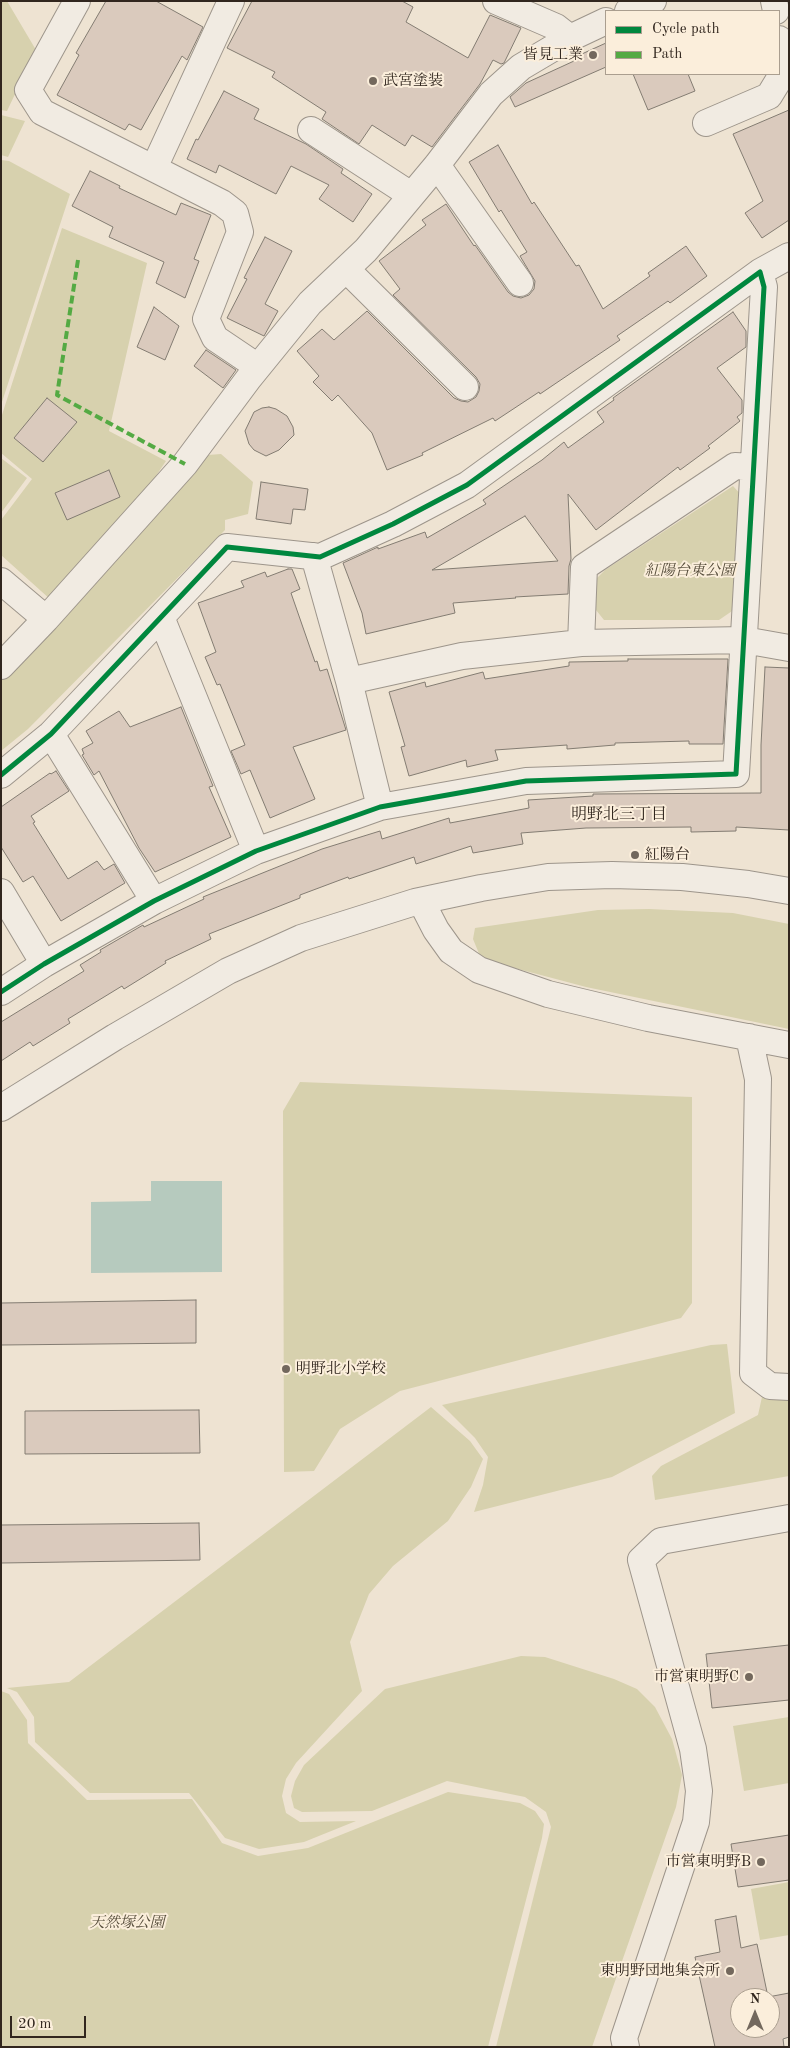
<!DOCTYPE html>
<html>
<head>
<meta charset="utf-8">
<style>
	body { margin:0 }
	#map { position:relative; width:790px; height:2048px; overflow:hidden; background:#eee3d2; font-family:"Old Standard TT",serif }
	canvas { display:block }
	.frame { position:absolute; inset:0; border:2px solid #31261e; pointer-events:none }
	.legend { position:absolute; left:605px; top:10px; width:175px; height:65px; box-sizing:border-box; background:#fbeedb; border:1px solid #aa9e8f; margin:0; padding:6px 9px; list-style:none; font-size:15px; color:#31261e }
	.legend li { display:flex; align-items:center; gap:10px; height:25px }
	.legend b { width:25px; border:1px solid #aa9e8f }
	.north { position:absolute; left:730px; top:1988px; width:50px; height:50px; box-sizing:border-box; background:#fbeedb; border:1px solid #aa9e8f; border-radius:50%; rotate:0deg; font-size:14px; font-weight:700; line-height:20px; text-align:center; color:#31261e }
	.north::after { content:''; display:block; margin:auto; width:18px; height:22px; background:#73685d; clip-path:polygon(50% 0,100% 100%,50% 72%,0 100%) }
	.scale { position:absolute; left:10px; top:2016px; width:76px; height:22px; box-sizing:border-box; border:2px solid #31261e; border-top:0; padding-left:6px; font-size:15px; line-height:18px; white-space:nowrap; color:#31261e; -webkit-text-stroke:4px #fbeedb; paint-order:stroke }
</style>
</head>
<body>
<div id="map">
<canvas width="790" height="2048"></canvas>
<div class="frame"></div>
<ul class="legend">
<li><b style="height:6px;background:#00873e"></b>Cycle path</li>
<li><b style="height:6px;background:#54aa43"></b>Path</li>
</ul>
<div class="north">N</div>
<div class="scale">20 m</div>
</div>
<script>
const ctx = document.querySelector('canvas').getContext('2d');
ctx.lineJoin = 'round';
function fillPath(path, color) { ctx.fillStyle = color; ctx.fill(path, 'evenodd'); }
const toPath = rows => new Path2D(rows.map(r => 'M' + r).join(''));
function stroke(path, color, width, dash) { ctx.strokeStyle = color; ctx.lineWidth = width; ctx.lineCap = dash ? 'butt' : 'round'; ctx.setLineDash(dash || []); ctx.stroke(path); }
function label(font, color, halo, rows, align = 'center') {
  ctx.font = font + ' "Old Standard TT","Noto Serif JP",serif'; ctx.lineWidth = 4; ctx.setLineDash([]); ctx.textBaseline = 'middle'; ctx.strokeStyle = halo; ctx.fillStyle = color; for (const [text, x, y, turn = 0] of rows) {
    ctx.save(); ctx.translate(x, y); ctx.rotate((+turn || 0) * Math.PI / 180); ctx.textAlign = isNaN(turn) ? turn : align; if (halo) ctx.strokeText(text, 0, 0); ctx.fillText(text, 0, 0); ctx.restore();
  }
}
fillPath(toPath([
	[1,1,7,1,36,50,7,111,1,110],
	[1,115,25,121,8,157,1,155],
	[1,160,9,161,70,194,1,405],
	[62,228,147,263,109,431,166,461,135,507,51,600,1,555,1,520,32,479,1,453,1,418],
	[221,454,253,482,248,514,225,520,225,530,28,729,1,751,1,680,208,455],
	[1,458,27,478,1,513],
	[733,486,744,498,735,609,719,620,604,620,592,605,595,580,605,570],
	[649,909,733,913,789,924,789,1029,586,987,488,961,480,956,473,939,475,928,598,910],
	[300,1082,692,1097,692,1303,681,1318,400,1391,340,1429,314,1471,284,1472,283,1111],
	[727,1344,735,1413,612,1477,474,1512,483,1485,488,1457,475,1438,442,1405,711,1345],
	[762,1397,789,1399,789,1476,655,1500,652,1476,661,1466,758,1415],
	[431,1407,470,1441,483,1459,471,1487,448,1521,393,1566,369,1594,350,1642,362,1691,296,1763,286,1779,282,1796,286,1813,300,1822,356,1821,304,1842,259,1849,225,1838,189,1793,90,1793,35,1742,34,1717,17,1692,7,1688,69,1682],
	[521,1656,545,1657,614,1679,637,1689,655,1707,672,1739,682,1775,676,1807,592,2047,496,2047,551,1827,546,1812,525,1797,447,1781,372,1811,302,1812,294,1808,291,1796,295,1781,304,1765,385,1689],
	[1,1691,9,1694,27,1720,28,1743,87,1800,192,1799,222,1843,258,1856,308,1848,448,1792,520,1803,535,1811,544,1824,542,1838,488,2047,1,2047],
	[789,1717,789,1783,744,1791,733,1726],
	[789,1882,789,1935,760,1940,751,1889]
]), '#d7d1ae');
fillPath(toPath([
	[151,1181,222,1181,222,1272,91,1273,91,1202,151,1201]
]), '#b6cabe');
const building = toPath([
	[106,1,156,1,203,27,187,60,182,56,141,130,129,124,125,130,57,95,79,55,76,53,106,1],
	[252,1,402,1,413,7,406,22,468,58,490,15,521,28,504,63,501,64,493,60,480,84,432,147,412,135,405,146,372,125,359,144,322,119,326,112,272,77,275,72,227,48,252,1],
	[606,43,606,67,515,107,510,97,526,83,574,61,573,58,606,43],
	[633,74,688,74,695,91,648,110,633,74],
	[224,91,259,109,254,119,306,144,343,169,341,173,372,194,353,222,319,199,329,185,291,166,276,194,219,165,216,173,187,159,196,139,198,140,224,91],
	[789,110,789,220,762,238,745,213,763,201,733,134,789,110],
	[498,145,532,204,534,202,576,266,579,265,603,309,650,276,648,273,686,246,707,276,670,303,668,301,617,336,620,340,540,394,539,392,495,421,493,418,422,453,423,455,387,470,372,433,338,395,332,401,313,382,319,376,297,351,322,329,334,340,367,311,454,398,461,401,468,402,476,397,479,391,480,384,476,377,393,295,400,289,379,261,426,225,422,220,446,204,474,246,475,245,508,292,513,296,521,298,529,295,534,289,535,281,520,256,527,252,501,210,499,212,469,162,498,145],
	[90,171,120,186,119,188,176,215,181,203,211,215,194,259,199,261,185,298,156,283,164,262,109,237,113,227,72,206,90,171],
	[265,237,292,251,265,304,278,311,264,336,227,318,247,279,244,278,265,237],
	[154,307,179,326,165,360,137,347,154,307],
	[733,312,746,331,746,347,717,368,742,400,742,413,737,417,740,421,708,446,710,448,680,470,678,467,596,530,568,494,571,559,569,566,568,594,515,597,516,598,453,603,455,613,366,634,362,613,343,563,378,547,378,549,425,532,427,538,486,504,483,500,542,460,564,442,568,448,604,422,597,412,614,400,613,398,733,312],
	[525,516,558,561,432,570,525,516],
	[206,350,236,370,223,388,194,366,206,350],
	[47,398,77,422,43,462,14,438,47,398],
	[269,407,276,409,287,416,293,427,294,435,279,450,266,456,254,450,249,444,245,431,254,412,262,408,269,407],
	[109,470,120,497,67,520,55,493,109,470],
	[261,482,308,489,305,510,293,509,291,524,256,519,261,482],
	[288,569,292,569,300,589,291,593,315,662,317,661,320,671,327,669,346,730,293,747,315,799,270,818,250,770,241,774,231,751,245,745,220,684,217,685,205,657,216,652,198,603,244,587,241,581,265,572,267,577,288,569],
	[628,659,728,659,723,744,689,744,689,741,615,743,615,745,567,749,567,745,495,750,498,760,467,767,466,760,409,776,401,747,405,746,389,692,425,682,426,687,483,672,485,679,569,666,569,662,628,661,628,659],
	[765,667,789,668,789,830,736,827,736,831,691,832,691,827,586,828,521,833,523,844,473,853,471,846,416,864,414,857,349,879,348,877,300,895,300,898,209,934,211,939,165,961,166,963,124,989,122,986,68,1019,70,1023,33,1046,30,1042,1,1061,1,1022,84,971,80,965,101,952,100,950,143,925,144,927,204,899,203,897,322,849,380,831,382,839,449,818,450,823,529,808,528,800,593,796,593,794,761,793,761,745,765,667],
	[181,707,213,786,209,787,231,837,155,872,139,848,99,771,94,775,82,755,84,754,82,749,93,743,86,731,119,711,130,727,181,707],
	[56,771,69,791,31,816,35,822,33,823,68,879,97,861,104,870,114,864,125,883,61,921,33,876,23,882,1,847,1,807,50,773,51,774,56,771],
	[196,1300,196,1343,1,1345,1,1303,196,1300],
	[199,1410,200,1453,25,1454,25,1411,199,1410],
	[199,1523,200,1560,1,1563,1,1525,199,1523],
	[789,1645,789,1700,712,1708,706,1654,789,1645],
	[789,1835,789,1880,738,1887,731,1844,789,1835],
	[736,1916,741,1948,757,1944,768,1997,789,1993,789,2037,783,2039,784,2047,715,2047,695,1957,720,1952,715,1920,736,1916],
	[740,1998,770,1998,770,2028,740,2028,740,1998]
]);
fillPath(building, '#dacabd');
stroke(building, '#837c72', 1);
const minor = toPath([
	[77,1,28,90,42,112,222,203,235,213,240,232,206,319,215,338,258,367],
	[496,1,556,27,570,38],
	[774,1,776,11],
	[628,11,653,1],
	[706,123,769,96,783,73,779,39],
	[311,130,411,195],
	[437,165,520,283],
	[154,168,231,1],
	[347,270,465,387],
	[760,272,789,256],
	[314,556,349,681,380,807],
	[1,581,46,619],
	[161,617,256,851],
	[581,643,584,567,735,466,753,467],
	[1,666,46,619,185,464,249,378,310,303,366,250,437,165,491,94,521,67,570,38,606,21],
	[349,681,462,656,581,643,744,640,789,648],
	[51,734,154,901],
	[1,775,51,734,227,547,320,557,393,524,467,485,760,272,764,287,736,774,526,781,380,807,256,851,154,901,44,964,1,992],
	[1,892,44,964],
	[421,901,436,930,451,951,479,970,548,994,648,1018,789,1045],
	[749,1037,758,1079,753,1373,770,1386,789,1387],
	[1,1108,115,1037,228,971,301,938,415,902,481,888,548,877,612,875,682,877,748,884,789,891],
	[626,2047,624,2038,696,1822,699,1791,693,1749,641,1560,661,1541,789,1518]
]);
stroke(minor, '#9d958b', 28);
stroke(minor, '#f1ebe2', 26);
stroke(toPath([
	[78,260,57,395,185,464]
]), '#54aa43', 4, [8, 4]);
stroke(toPath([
	[1,775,51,734,227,547,320,557,393,524,467,485,760,272,764,287,736,774,526,781,380,807,256,851,154,901,44,964,1,992]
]), '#00873e', 5);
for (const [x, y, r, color] of [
	[593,55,5,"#73685d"],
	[373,81,5,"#73685d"],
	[635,855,5,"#73685d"],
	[286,1369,5,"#73685d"],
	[749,1677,5,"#73685d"],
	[761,1862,5,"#73685d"],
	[730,1971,5,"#73685d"]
]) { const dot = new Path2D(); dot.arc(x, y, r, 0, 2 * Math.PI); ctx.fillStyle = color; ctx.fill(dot); stroke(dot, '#fbeedb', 2); }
label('15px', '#31261e', '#fbeedb', [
	["皆見工業",583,55],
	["武宮塗装",383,81,"left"],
	["紅陽台",645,855,"left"],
	["明野北小学校",296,1369,"left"],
	["市営東明野C",739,1677],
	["市営東明野B",751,1862],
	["東明野団地集会所",720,1971]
], 'right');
label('italic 15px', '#564d3b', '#fbeedb', [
	["紅陽台東公園",690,571],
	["天然塚公園",127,1923]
]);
label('16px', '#31261e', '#fbeedb', [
	["明野北三丁目",619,815]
]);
</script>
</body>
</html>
